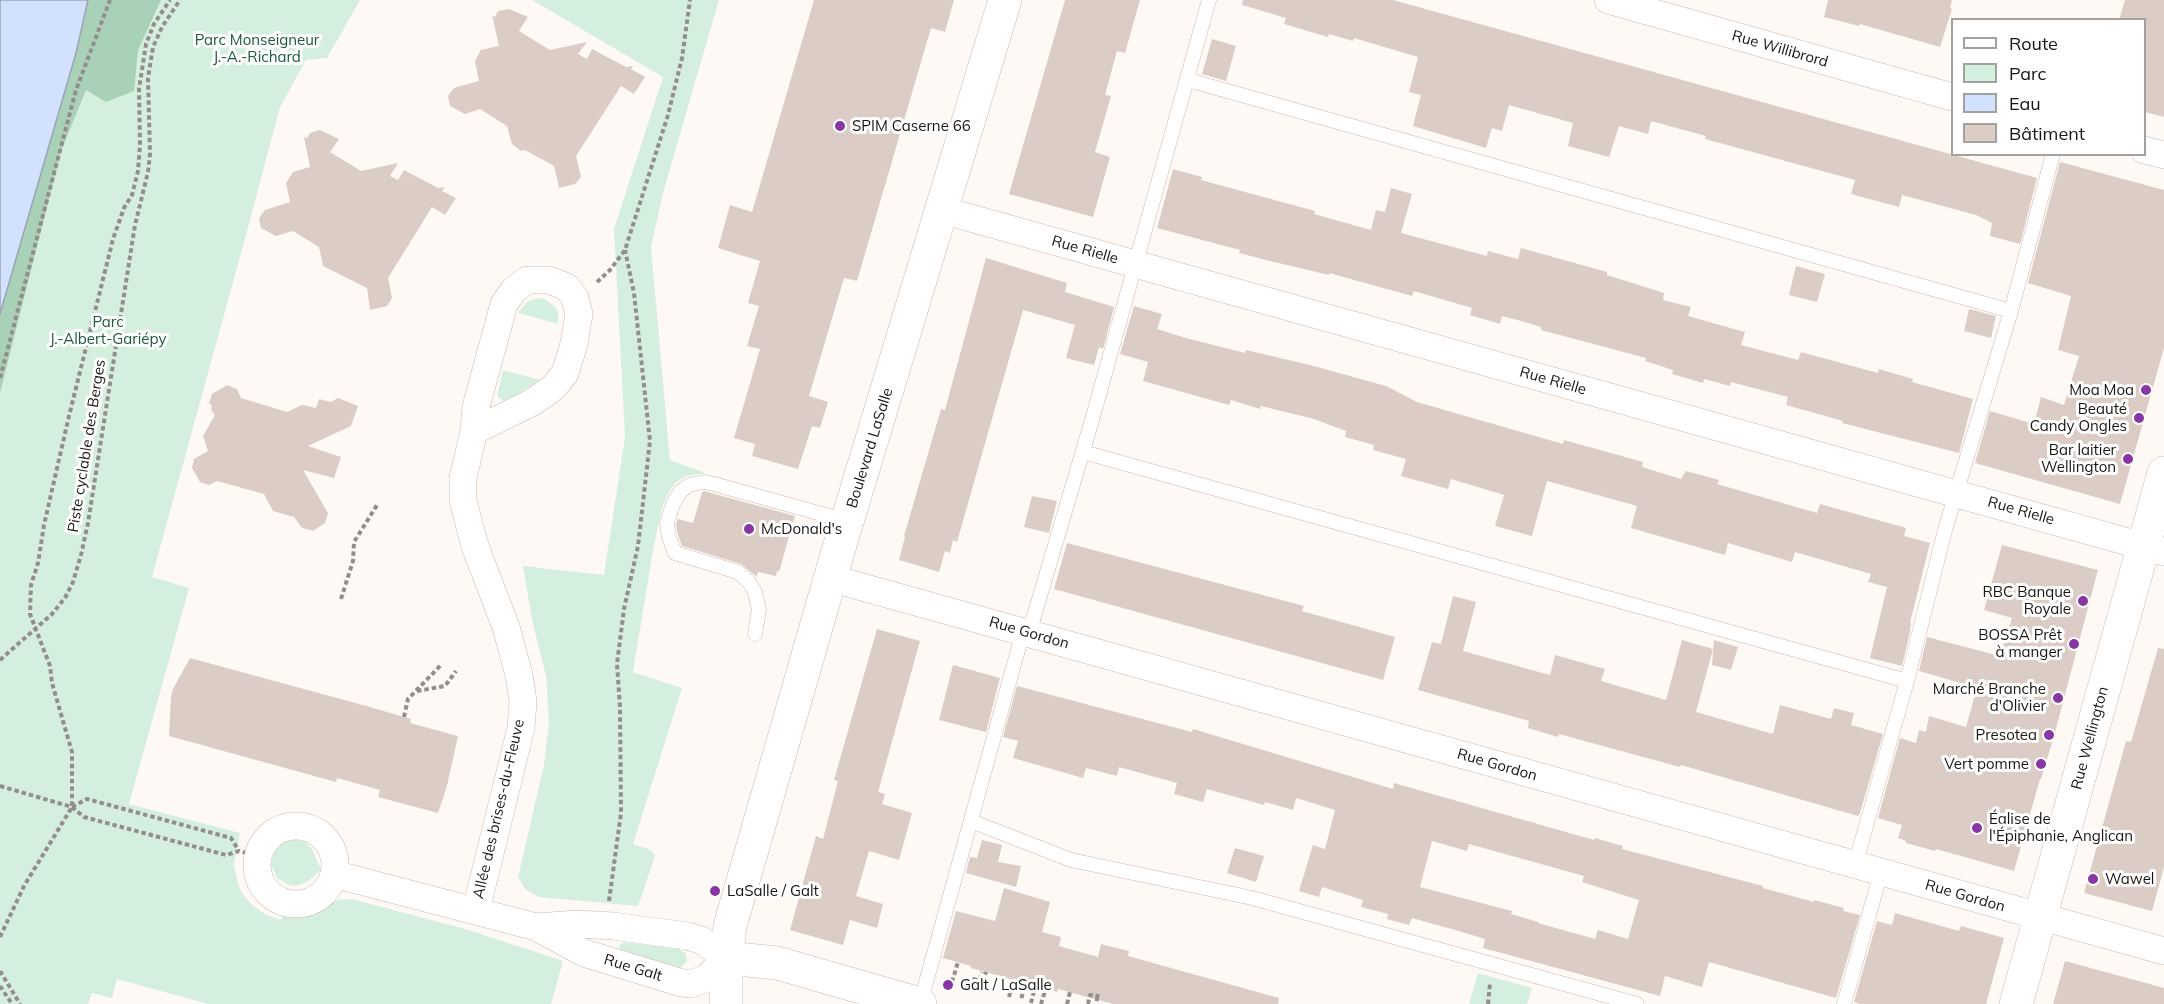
<!DOCTYPE html>
<html>
<head>
<meta charset="utf-8">
<style>
	body { margin:0 }
	#map { position:relative; width:2164px; height:1004px; overflow:hidden; background:#fff9f6; font-family:Mulish,sans-serif }
	canvas { display:block }
	.legend { position:absolute; left:1951px; top:18px; width:195px; height:138px; box-sizing:border-box; background:#fff; border:2px solid #a3a1a0; margin:0; padding:8px 10px; list-style:none; font-size:18px; color:#1a1512 }
	.legend li { display:flex; align-items:center; gap:12px; height:30px }
	.legend b { width:30px; border:2px solid #a3a1a0 }
</style>
</head>
<body>
<div id="map">
<canvas width="2164" height="1004"></canvas>
<ul class="legend">
<li><b style="height:8px;background:#fff"></b>Route</li>
<li><b style="height:16px;background:#d5efdf"></b>Parc</li>
<li><b style="height:16px;background:#d1e1fe"></b>Eau</li>
<li><b style="height:16px;background:#dbcdc6"></b>Bâtiment</li>
</ul>
</div>
<script>
const ctx = document.querySelector('canvas').getContext('2d');
ctx.lineJoin = 'round';
function fillPath(path, color) { ctx.fillStyle = color; ctx.fill(path, 'evenodd'); }
const toPath = rows => new Path2D(rows.map(r => 'M' + r).join(''));
function stroke(path, color, width, dash) { ctx.strokeStyle = color; ctx.lineWidth = width; ctx.lineCap = dash ? 'butt' : 'round'; ctx.setLineDash(dash || []); ctx.stroke(path); }
function label(font, color, halo, rows, align = 'center') {
  ctx.font = font + ' Mulish,sans-serif'; ctx.lineWidth = 6; ctx.setLineDash([]); ctx.textBaseline = 'middle'; ctx.strokeStyle = halo; ctx.fillStyle = color; for (const [text, x, y, turn = 0] of rows) {
    ctx.save(); ctx.translate(x, y); ctx.rotate((+turn || 0) * Math.PI / 180); ctx.textAlign = isNaN(turn) ? turn : align; if (halo) ctx.strokeText(text, 0, 0); ctx.fillText(text, 0, 0); ctx.restore();
  }
}
fillPath(toPath([
	[88,0,360,0,327,58,306,60,280,107,249,224,152,577,189,588,129,804,240,833,234,865,238,884,244,896,253,906,267,915,281,920,282,915,299,917,314,914,337,900,351,899,462,928,563,961,551,1004,208,1004,117,979,112,998,92,993,88,1004,0,1004,0,316],
	[532,0,719,0,663,193,651,247,670,460,706,473,686,476,675,483,668,494,662,508,654,545,633,672,682,688,633,844,651,850,655,856,638,906,539,897,525,889,518,877,544,765,549,722,546,676,532,620,523,566,604,575,625,437,614,229,663,77],
	[538,298,545,299,555,307,558,312,558,324,518,313,527,302],
	[503,370,540,380,505,402,497,396],
	[296,839,306,843,312,849,321,870,307,882,296,886,289,885,277,878,271,865,274,852,285,841],
	[624,942,679,949,686,954,687,962,679,969,622,953,619,946],
	[1478,973,1532,988,1527,1004,1469,1004]
]), '#d5efdf');
fillPath(toPath([
	[88,0,161,0,138,50,134,91,106,102,86,90,61,151,0,393,0,314,76,53]
]), '#a9d1b8');
const water = toPath([
	[0,0,88,0,76,53,0,314,0,0]
]);
fillPath(water, '#d1e1fe');
stroke(water, '#9aa4b7', 1.5);
fillPath(toPath([
	[814,0,954,0,945,32,931,28,857,281,844,278,809,396,828,402,820,428,812,426,798,469,752,456,755,444,734,438,760,349,747,346,759,306,748,303,760,261,718,248,730,205,752,212],
	[1065,0,1140,0,1125,53,1117,51,1105,95,1111,96,1095,152,1110,157,1093,217,1009,194],
	[1243,0,1393,0,2037,178,2020,244,1990,236,1992,223,1976,215,1902,195,1899,207,1851,194,1855,180,1705,139,1706,136,1651,121,1648,134,1619,126,1609,157,1568,146,1573,123,1509,105,1502,131,1492,128,1486,148,1413,126,1421,95,1409,92,1418,57,1354,38,1353,41,1329,34,1328,37,1284,24,1286,18,1242,5],
	[1828,0,1952,0,1950,8,1952,9,1940,47,1860,24,1859,26,1824,17],
	[2125,0,2164,0,2164,117,2145,112,2145,20,2119,20],
	[509,9,528,17,519,31,550,50,587,42,578,54,587,59,592,49,626,67,633,66,631,69,645,77,634,94,621,86,576,156,581,177,575,184,559,188,554,166,525,150,521,151,512,144,507,126,480,109,465,114,450,106,448,96,454,88,479,81,475,61,481,50,499,46,492,15,495,17,498,11],
	[1212,39,1236,46,1226,81,1202,74],
	[320,130,339,139,330,152,361,171,398,163,390,176,398,180,404,170,438,188,445,187,442,191,456,198,445,215,432,207,388,278,392,298,387,306,370,310,367,288,323,266,319,247,293,231,276,236,261,228,259,218,265,210,290,202,286,183,293,172,310,167,304,137,307,138,310,133],
	[2060,162,2164,190,2164,348,2120,504,1975,463,1990,411,2034,424,2041,397,2064,405,2079,356,2058,350,2071,296,2028,283],
	[1173,169,1202,177,1201,180,1315,211,1314,214,1371,230,1376,210,1385,212,1391,188,1412,194,1401,233,1487,256,1488,251,1518,259,1521,248,1607,272,1607,275,1664,293,1663,300,1691,307,1688,316,1745,332,1741,345,1798,360,1801,352,1878,373,1879,369,1913,379,1912,382,1973,399,1959,453,1842,423,1843,421,1786,405,1788,397,1731,382,1730,386,1704,379,1703,383,1672,374,1673,370,1645,361,1646,358,1541,330,1541,327,1521,321,1502,316,1500,324,1470,315,1472,308,1414,291,1412,296,1329,273,1329,275,1270,261,1239,253,1240,250,1157,228],
	[986,258,1067,283,1065,292,1114,307,1103,349,1099,347,1094,365,1066,358,1075,325,1023,310,957,542,953,540,950,553,945,551,939,572,899,560,905,537,904,536,941,409,945,410],
	[1796,266,1825,274,1817,302,1789,295],
	[1134,306,1162,314,1157,329,1186,338,1245,353,1246,350,1310,365,1386,386,1417,402,1563,444,1564,440,1643,462,1642,467,1681,479,1686,471,1719,480,1717,484,1817,513,1820,504,1906,528,1904,536,1930,543,1910,623,1911,623,1910,632,1902,666,1870,658,1887,587,1868,582,1871,574,1795,552,1792,562,1728,543,1725,555,1631,528,1637,506,1547,481,1532,536,1495,526,1504,495,1451,479,1448,489,1401,476,1406,459,1373,450,1374,445,1345,437,1346,431,1314,419,1261,406,1260,409,1231,400,1229,405,1143,381,1148,362,1120,354],
	[1969,309,1996,316,1991,338,1964,331],
	[227,385,237,389,241,398,287,412,302,405,316,408,319,399,331,402,338,398,358,406,351,426,308,446,341,457,334,478,303,470,328,513,325,523,313,531,302,528,294,517,273,511,264,494,217,481,209,485,200,482,192,468,194,459,208,451,203,436,215,415,211,410,212,406,209,403,212,394],
	[704,491,795,516,779,572,777,571,776,576,758,572,757,577,741,564,682,546,678,535,676,524,678,519,693,523,702,492],
	[1032,496,1057,501,1049,533,1024,527],
	[1067,543,1304,606,1302,611,1395,637,1383,680,1054,589],
	[2002,545,2098,570,2054,736,2041,779,2040,779,2014,871,1936,849,1935,851,1906,843,1906,841,1898,838,1902,825,1878,818,1900,738,1916,743,1919,730,1926,732,1929,716,1966,727,1977,688,1919,671,1927,637,2000,656,2012,618,1984,610],
	[1453,596,1476,602,1463,651,1550,675,1555,655,1605,669,1601,681,1666,700,1682,640,1713,649,1696,712,1773,734,1780,705,1831,719,1834,708,1854,713,1851,725,1883,734,1860,813,1858,816,1681,765,1680,767,1559,734,1558,737,1528,728,1529,721,1418,690,1432,642,1441,644],
	[877,629,920,641,878,792,885,794,882,804,912,813,899,860,869,851,856,896,883,904,877,928,850,920,843,945,790,930,816,836,823,839,838,781,834,780],
	[1714,640,1738,647,1731,670,1712,665],
	[2158,648,2164,649,2164,867,2152,911,2084,893,2126,741,2131,742],
	[190,658,370,707,411,719,410,723,458,736,447,786,438,813,378,797,380,790,337,778,336,782,169,736,171,697,173,689],
	[953,665,1000,678,986,732,939,720],
	[1017,686,1192,732,1193,729,1393,789,1394,783,1594,840,1595,838,1623,846,1622,849,1763,886,1763,888,1814,902,1814,900,1844,908,1843,911,1860,915,1836,998,1709,962,1702,987,1665,976,1660,996,1483,948,1485,939,1455,930,1412,918,1409,925,1387,919,1388,914,1361,907,1363,900,1322,887,1319,897,1299,891,1313,845,1325,849,1335,810,1296,798,1293,810,1265,802,1264,805,1207,789,1203,802,1174,794,1177,783,1119,767,1117,776,1086,768,1083,778,1013,758,1018,741,1003,737],
	[1432,841,1467,851,1469,844,1584,876,1582,882,1639,900,1628,939,1598,930,1595,939,1538,923,1538,922,1511,914,1512,911,1420,887],
	[982,840,1002,845,998,862,1021,866,1016,887,966,873,970,857,977,858],
	[1235,848,1264,856,1256,882,1227,873],
	[1004,888,1050,902,1042,932,1061,937,1059,946,1098,957,1101,944,1129,951,1128,956,1279,998,1278,1004,1113,1004,1058,989,1057,992,971,968,971,966,943,958,956,911,995,921],
	[1895,913,1959,931,1961,926,2004,938,1986,1004,1860,1004,1854,1002,1877,921,1892,925],
	[2065,961,2164,988,2164,1004,2053,1004]
]), '#dbcdc6');
const lane = toPath([
	[1188,80,2011,311],
	[1083,452,1907,681],
	[1029,633,1092,420,1209,0],
	[755,634,759,610,755,592,749,582,738,572,675,553,669,537,667,523,673,504,681,491,689,485,704,482,714,484,847,521],
	[971,821,1071,860,1252,898,1637,1004],
	[1855,865,1907,681,1945,530,2011,311,2053,154],
	[920,1004,1023,632],
	[1844,1004,1881,872]
]);
const street = toPath([
	[1608,0,1952,97],
	[2144,150,2164,155],
	[942,210,2164,552],
	[474,431,533,402,554,387,565,373,574,344,579,314,575,298,567,287,549,280,527,280,514,290,504,304,476,407,474,431,463,478,463,500,469,524,476,549,506,627,519,675,523,701,521,728,476,910],
	[830,578,2164,951],
	'257 865a39 39 0 1 1 78 0a39 39 0 1 1-78 0Z',
	[334,874,536,927,584,953,682,983,691,984,707,978,726,958,701,940,687,936,613,926,578,924,536,927]
]);
const secondary = toPath([
	[726,958,777,963,920,1004],
	[726,1004,726,958,730,926,836,558,1005,0],
	[2016,1004,2164,473]
]);
stroke(lane, '#c8bab3', 15);
stroke(street, '#c8bab3', 28);
stroke(secondary, '#c8bab3', 34);
stroke(toPath([
	[597,282,610,270,625,250,668,115,682,58,690,0],
	[0,378,76,90,110,0],
	[341,599,353,561,354,542,377,505],
	[0,660,52,614,65,598,73,582,81,555,88,523,135,225,148,172,150,154,148,78,153,47,162,27,180,0],
	[417,691,445,686,456,671],
	[404,717,408,699,442,664],
	[0,786,72,807,84,817,226,855,239,851,258,856],
	[72,807,87,799,231,838,239,851],
	[609,901,621,813,620,707,617,664,624,609,638,546,650,441,634,293,625,250],
	[0,937,24,886,72,807,72,752,52,683,50,666,30,614,31,585,38,563,44,525,69,416,113,239,124,208,132,195,138,171,140,145,139,89,146,44,154,24,170,0],
	[0,971,20,1004],
	[1014,980,1013,983,1024,986,1021,1001],
	[952,982,958,962],
	[0,986,12,1004],
	[1035,986,1035,989,1045,991,1041,1004],
	[972,987,974,979,979,981,982,972],
	[981,989,986,972],
	[1009,997,1013,981],
	[1031,1003,1035,987],
	[1067,1004,1070,992],
	[1088,1004,1090,995,1097,997,1098,994,1096,1004],
	[1488,1004,1490,983]
]), '#948e8b', 4, [4.5, 3]);
stroke(lane, '#fff', 14);
stroke(street, '#fff', 27);
stroke(secondary, '#fff', 33);
for (const [x, y, r, color] of [
	[840,126,6,"#8936a5"],
	[2146,390,6,"#8936a5"],
	[2139,418,6,"#8936a5"],
	[2128,459,6,"#8936a5"],
	[749,529,6,"#8936a5"],
	[2083,601,6,"#8936a5"],
	[2074,644,6,"#8936a5"],
	[2058,698,6,"#8936a5"],
	[2049,735,6,"#8936a5"],
	[2041,764,6,"#8936a5"],
	[1977,828,6,"#8936a5"],
	[2093,879,6,"#8936a5"],
	[715,891,6,"#8936a5"],
	[948,985,6,"#8936a5"]
]) { const dot = new Path2D(); dot.arc(x, y, r, 0, 2 * Math.PI); ctx.fillStyle = color; ctx.fill(dot); stroke(dot, '#fff', 2); }
label('15px', '#1a5939', '#fff', [
	["Parc Monseigneur",257,40],
	["J.-A.-Richard",257,57],
	["Parc",108,322],
	["J.-Albert-Gariépy",108,339]
]);
label('15px', '#1a1512', '#fff', [
	["Rue Willibrord",1780,49,16],
	["Rue Rielle",1085,250,16],
	["Rue Rielle",1553,381,16],
	["Piste cyclable des Berges",87,446,-81],
	["Boulevard LaSalle",870,448,-73],
	["Rue Rielle",2021,511,16],
	["Rue Gordon",1029,633,16],
	["Rue Wellington",2090,738,-75],
	["Rue Gordon",1497,765,16],
	["Allée des brises-du-Fleuve",499,809,-77],
	["Rue Gordon",1965,896,16],
	["Rue Galt",633,968,17]
]);
label('15px', '#1a1512', '#fff', [
	["SPIM Caserne 66",852,126,"left"],
	["Moa Moa",2134,390],
	["Beauté",2127,409],
	["Candy Ongles",2127,426],
	["Bar laitier",2116,450],
	["Wellington",2116,467],
	["McDonald's",761,529,"left"],
	["RBC Banque",2071,592],
	["Royale",2071,609],
	["BOSSA Prêt",2062,635],
	["à manger",2062,652],
	["Marché Branche",2046,689],
	["d'Olivier",2046,706],
	["Presotea",2037,735],
	["Vert pomme",2029,764],
	["Église de",1989,819,"left"],
	["l'Épiphanie, Anglican",1989,836,"left"],
	["Wawel",2105,879,"left"],
	["LaSalle / Galt",727,891,"left"],
	["Galt / LaSalle",960,985,"left"]
], 'right');
</script>
</body>
</html>
